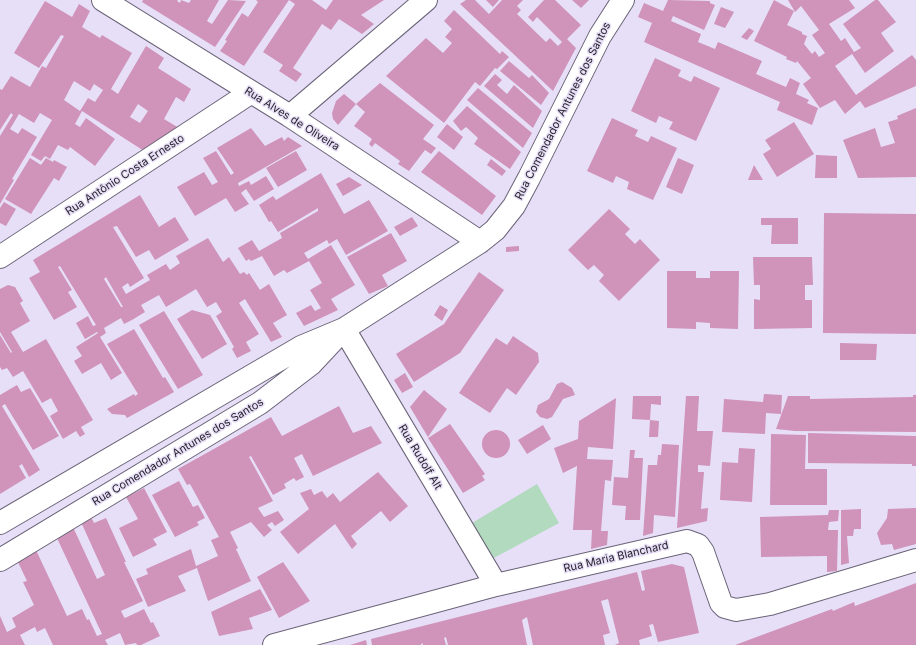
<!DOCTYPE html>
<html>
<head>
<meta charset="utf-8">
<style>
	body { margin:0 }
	canvas { display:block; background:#e7dff7 }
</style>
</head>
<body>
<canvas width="916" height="645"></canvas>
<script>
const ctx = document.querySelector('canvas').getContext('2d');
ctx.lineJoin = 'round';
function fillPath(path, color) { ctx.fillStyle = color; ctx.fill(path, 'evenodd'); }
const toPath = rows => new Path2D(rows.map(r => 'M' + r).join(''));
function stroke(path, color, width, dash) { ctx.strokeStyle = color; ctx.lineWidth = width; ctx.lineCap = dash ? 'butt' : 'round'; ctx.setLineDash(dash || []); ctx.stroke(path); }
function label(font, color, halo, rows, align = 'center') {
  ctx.font = font + ' Inter,sans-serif'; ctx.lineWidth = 3; ctx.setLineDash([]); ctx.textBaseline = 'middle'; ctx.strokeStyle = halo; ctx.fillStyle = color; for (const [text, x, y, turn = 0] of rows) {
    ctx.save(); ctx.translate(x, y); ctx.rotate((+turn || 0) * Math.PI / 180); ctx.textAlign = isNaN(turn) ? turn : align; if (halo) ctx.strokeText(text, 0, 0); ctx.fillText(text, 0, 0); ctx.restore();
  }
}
fillPath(toPath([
	[537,484,559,523,492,559,472,523]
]), '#b1dabe');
fillPath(toPath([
	[143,0,178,0,177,1,180,3,181,0,189,3,191,0,219,0,207,21,212,24,228,0,246,1,215,47,142,2],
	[256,0,312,0,326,10,333,0,384,0,361,15,374,24,362,34,339,19,331,30,322,24,293,68,302,74,296,82,279,71,283,65,263,52,295,4,289,0,244,66,220,51,227,41,225,40,242,13,248,17,258,2],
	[466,0,475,0,489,14,502,0,523,0,517,6,521,10,517,14,546,42,550,38,558,46,562,42,537,17,533,22,528,17,544,0,555,0,581,25,567,39,576,48,553,91,460,4],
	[486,0,499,0,493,7],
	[572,0,589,0,581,8],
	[668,0,710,1,710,3,715,5,704,30,673,16,671,21,701,34,698,42,715,49,718,42,762,61,756,74,786,87,790,78,800,83,796,94,809,100,807,103,818,108,812,125,777,110,780,102,644,42,652,23,638,17,644,3,663,11],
	[774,0,794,11,787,25,802,32,802,34,807,36,804,44,812,54,815,51,819,57,825,53,812,35,819,30,801,6,795,12,788,0,849,0,855,8,829,24,841,41,845,38,854,52,861,48,843,24,875,0,878,0,896,22,881,33,894,51,865,73,852,54,835,66,856,95,912,55,916,60,916,86,865,108,860,101,845,114,835,100,820,108,803,84,811,78,797,61,796,63,786,59,787,57,754,41],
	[45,1,72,17,79,4,90,11,82,27,100,38,102,35,132,53,111,89,118,94,146,46,164,58,158,68,191,89,184,102,176,97,164,119,179,128,144,151,82,111,75,124,80,127,86,118,115,139,95,166,70,147,68,150,58,145,50,159,45,156,41,161,31,155,52,120,40,113,34,123,19,114,10,129,18,134,22,128,37,137,12,179,14,180,0,204,0,136,13,115,11,113,0,130,0,89,2,90,11,76,30,87,42,66,46,68,64,36,61,35,39,68,14,53],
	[74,81,90,91,94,84,103,90,95,102,88,98,80,111,64,100],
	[138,104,148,111,140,123,130,117],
	[721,7,734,12,725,28,714,24],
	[454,10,500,54,502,51,509,57,497,69,495,68,480,86,475,82,444,123,386,76,426,38,443,53,452,43,445,37,452,29,444,21],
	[749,28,754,31,747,40,741,37],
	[655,58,681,70,678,76,691,82,694,76,720,88,696,141,669,129,673,122,659,116,656,123,631,111],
	[509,61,529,78,532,75,549,93,541,105,500,71],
	[495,74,502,80,497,85,507,94,514,85,542,111,533,128,484,86],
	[380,83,434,125,423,139,436,148,431,154,425,150,409,171,398,164,400,161,375,143,372,147,369,144,372,139,354,126,365,112,356,104],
	[478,88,532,133,523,148,467,100],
	[344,94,356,104,338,125,333,119,332,113,336,101],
	[467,106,521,152,510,169,474,144,478,138,466,127,461,131,453,121],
	[916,108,916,177,858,178,843,140,875,128,881,147,895,143,888,122,898,119,897,116],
	[612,118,638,130,635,136,648,142,651,136,677,148,653,200,627,189,629,182,616,176,613,183,587,171],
	[794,122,814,154,777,177,763,154,771,149,765,140],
	[447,124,463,137,454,150,437,137],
	[251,128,265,146,282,137,284,141,288,137,302,146,238,183,239,186,249,181,251,185,266,176,274,189,254,201,246,189,241,193,249,204,235,212,226,198,195,216,177,187,204,172,212,185,218,182,203,158,216,151,231,175,234,173,217,148],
	[296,151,307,170,278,187,266,168],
	[439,151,496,196,482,215,421,172],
	[816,155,837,156,837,178,815,178],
	[30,158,41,165,46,158,53,162,54,160,67,167,59,181,54,178,31,214,5,199],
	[678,158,694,165,682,194,666,187],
	[491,159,506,171,502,176,487,165],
	[754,165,763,180,748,180],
	[321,173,344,214,369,200,388,231,346,255,337,239,329,244,327,240,304,253,308,259,331,245,355,285,331,299,338,310,304,326,296,313,311,305,315,311,321,308,310,290,322,283,309,261,287,273,284,270,274,276,262,256,251,261,249,259,246,261,238,248,252,240,259,251,282,238,280,233,318,211,318,208,278,232,271,221,269,222,259,205,273,196,276,200],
	[349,177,362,185,343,196,336,184],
	[140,195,159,227,175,217,189,240,155,260,149,250,136,257,117,226,113,227,144,278,130,287,128,283,122,287,126,294,150,280,147,275,166,264,170,270,180,263,176,256,208,238,223,262,229,257,240,274,244,272,247,275,249,273,260,290,269,284,287,315,273,323,282,337,271,342,245,299,239,303,259,334,246,342,251,351,237,358,232,349,234,347,216,316,222,312,216,302,207,307,196,289,166,307,159,295,141,305,145,312,132,320,124,324,121,318,104,328,106,333,100,337,122,373,111,380,101,363,82,374,74,361,82,356,76,347,98,333,97,332,85,339,76,323,88,316,93,326,96,325,60,266,58,267,72,290,68,292,77,307,54,320,29,278,40,272,33,260],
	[106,277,123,307,121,307,104,279],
	[4,202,16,209,6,226,0,223,0,208],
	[609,209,630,229,625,234,635,244,640,239,660,260,619,301,599,281,604,275,594,265,588,270,568,250],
	[824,213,916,214,916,334,823,333],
	[412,217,418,226,400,236,394,227],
	[761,218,798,218,798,244,771,244,772,225,761,225],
	[391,233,407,261,382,275,388,286,369,294,347,257],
	[519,246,519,251,506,252,506,247],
	[753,257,812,257,813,285,805,285,805,300,812,300,812,328,754,329,754,299,760,300,760,285,754,285],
	[667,271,696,271,696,278,710,278,710,271,739,271,738,329,710,328,710,323,696,322,696,329,667,328],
	[479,272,504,290,460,353,414,382,396,354,444,324],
	[8,285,15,287,23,301,20,303,30,321,11,332,23,352,46,339,93,420,81,427,85,434,80,437,76,431,63,439,50,416,58,411,51,398,42,403,23,371,13,377,7,368,2,370,0,367,0,335,11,353,12,352,0,332,0,289],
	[440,305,448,310,442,321,434,315],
	[192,310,210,315,227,344,202,359,177,319],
	[164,311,203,375,178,389,139,325],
	[134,329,163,378,165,377,174,392,127,418,125,415,112,414,107,409,134,394,135,396,138,394,107,344],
	[513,336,538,353,539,362,516,395,507,388,490,413,459,393,496,338,507,345],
	[840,343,877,344,876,360,840,360],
	[405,373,413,387,402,393,394,380],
	[562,382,572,388,575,395,563,399,552,417,547,419,540,417,536,412,538,405,549,399,557,384],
	[17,385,21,392,30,388,59,436,33,450,5,404,2,406,40,470,29,477,22,464,19,466,26,478,0,494,0,395],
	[424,390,447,409,428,437,410,407],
	[764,394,782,395,781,414,766,413,765,434,722,432,724,399,763,402],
	[913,395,916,395,916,432,795,431,776,429,788,396,810,396,810,399,913,397],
	[633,396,661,396,661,405,651,404,650,420,632,419],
	[686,396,699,396,697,431,713,431,710,466,698,465,698,472,704,472,701,509,708,508,707,521,677,528],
	[616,398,613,449,588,447,587,459,613,460,611,481,605,480,601,531,608,531,607,545,591,549,592,530,573,530,577,466,563,473,554,448,578,439,579,421],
	[339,406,353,433,371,426,382,443,313,476,302,454,294,458,304,477,296,481,294,478,284,484,286,488,273,495,251,456,249,457,273,501,258,508,264,517,278,511,284,520,275,526,272,522,267,525,272,530,264,537,251,522,230,532,238,548,236,549,251,581,208,601,197,568,178,576,186,591,148,607,136,579,148,574,146,569,191,549,196,566,218,556,211,540,219,537,190,484,187,485,178,469,271,417,282,436],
	[650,420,659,421,658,437,649,437],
	[450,424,485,474,482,476,485,480,463,493,428,438],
	[543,425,551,439,527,454,518,440],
	'482 444a14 14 0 1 1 28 0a14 14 0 1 1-28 0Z',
	[808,433,916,436,916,466,912,466,912,464,808,463],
	[771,434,806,435,805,469,827,469,827,505,770,505],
	[662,444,679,445,675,517,654,515,653,533,643,536,648,465,657,465,658,455,661,455],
	[739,448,755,449,752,502,720,500,722,462,738,463],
	[630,450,635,450,634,458,643,458,640,520,625,520,626,506,612,505,614,477,628,478],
	[378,472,408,506,390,522,381,511,351,536,357,544,352,549,335,524,298,554,280,532,309,509,300,493,311,489,314,495,322,491,327,498,333,493,340,502],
	[179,481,193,507,198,505,205,518,197,522,199,525,175,537,152,495],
	[144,488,167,532,153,539,157,545,133,557,119,528,138,519,126,497],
	[916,508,916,544,894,550,892,544,881,545,877,533,887,518,888,509],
	[861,509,861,529,854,529,853,536,847,536,849,563,841,565,841,510],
	[829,510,839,510,838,521,829,522,828,530,838,530,837,571,827,572,827,556,761,557,760,517,828,515],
	[91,517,94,523,106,518,126,562,124,562,143,601,121,611,124,617,125,618,144,609,151,623,153,622,160,636,141,645,137,645,136,643,125,645,120,633,105,640,108,645,53,645,45,628,37,632,35,627,20,635,25,645,0,645,0,616,7,632,16,627,12,618,34,605,23,582,27,581,16,558,35,548,67,616,82,609,87,620,89,619,97,636,102,634,56,536,73,527,97,579,105,575,81,522],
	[283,562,310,601,279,618,257,577],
	[672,564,684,567,699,633,658,642,653,624,649,625,652,636,639,640,640,645,615,645,619,643,608,599,601,601,610,633,603,635,605,645,533,645,527,617,522,620,527,645,448,645,446,637,444,638,446,645,423,645,423,643,420,645,372,645,371,639,637,572,642,591,645,590,641,571],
	[916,583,916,645,735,645,832,609,833,611,854,602,855,606],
	[260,589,272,610,249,618,253,629,219,636,211,612],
	[366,640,367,645,350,645]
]), '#d093ba');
const minor = toPath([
	[103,0,290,116,480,242],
	[290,116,426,0],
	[0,257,250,93],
	[344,329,496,585],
	[0,523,301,347,344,329,480,242,495,230,514,206,529,178,600,36,623,0],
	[0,560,260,403,311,364,339,334],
	[274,645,496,585,687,541,698,545,703,552,721,603,725,607,736,610,770,604,916,560]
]);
stroke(minor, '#6b6478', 24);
stroke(minor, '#fff', 22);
label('11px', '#26232c', '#e7dff7', [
	["Rua Comendador Antunes dos Santos",563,111,-63],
	["Rua Alves de Oliveira",292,119,32],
	["Rua Antônio Costa Ernesto",125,175,-33],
	["Rua Comendador Antunes dos Santos",178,452,-31],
	["Rua Rudolf Alt",420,457,59],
	["Rua Maria Blanchard",616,557,-13]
]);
</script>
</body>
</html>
